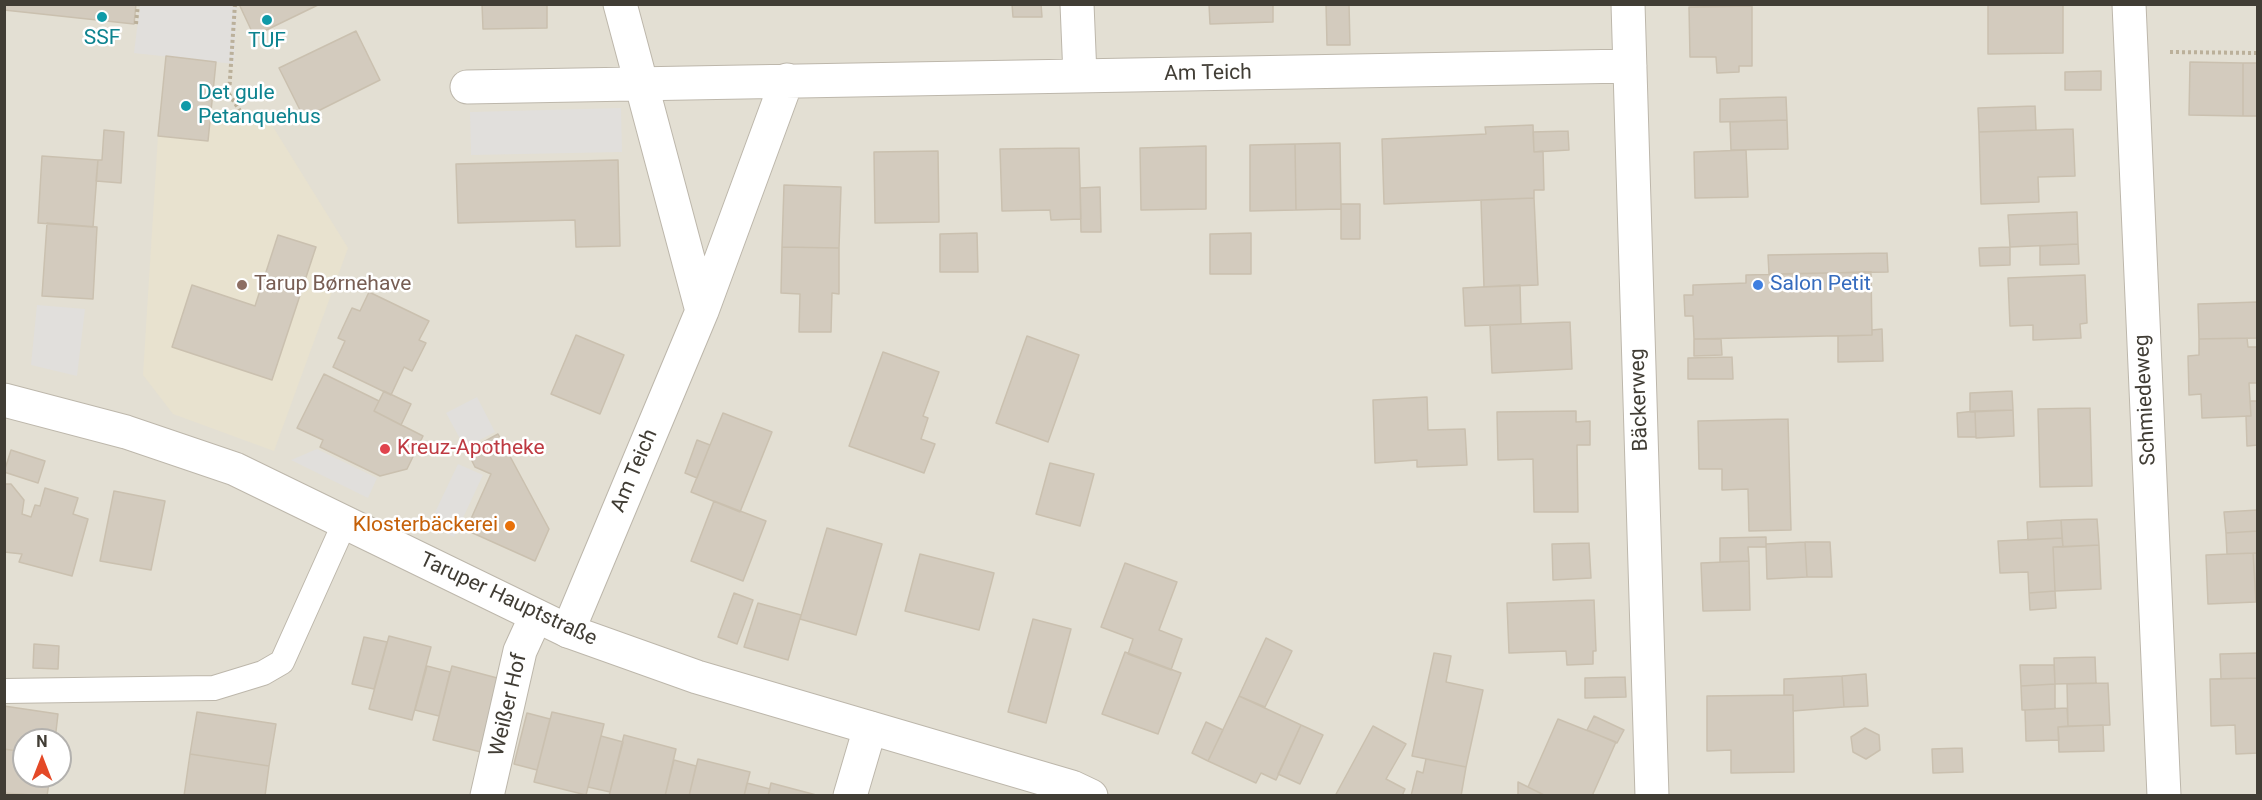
<!DOCTYPE html>
<html>
<head>
<meta charset="utf-8">
<style>
	body { margin:0 }
	#map { position:relative; width:2262px; height:800px; overflow:hidden; background:#f0ede4; font-family:Roboto,sans-serif }
	canvas { display:block }
	.frame { position:absolute; inset:0; border:6px solid #413d35; pointer-events:none }
	.north { position:absolute; left:12px; top:728px; width:60px; height:60px; box-sizing:border-box; background:#fff; border:2px solid #b3b1ae; border-radius:50%; rotate:0deg; font-size:16px; font-weight:700; line-height:24px; text-align:center; color:#413d35 }
	.north::after { content:''; display:block; margin:auto; width:21px; height:27px; background:#e44927; clip-path:polygon(50% 0,100% 100%,50% 72%,0 100%) }
</style>
</head>
<body>
<div id="map">
<canvas width="2262" height="800"></canvas>
<div class="frame"></div>
<div class="north">N</div>
</div>
<script>
const ctx = document.querySelector('canvas').getContext('2d');
ctx.lineJoin = 'round';
function fillPath(path, color) { ctx.fillStyle = color; ctx.fill(path, 'evenodd'); }
const toPath = rows => new Path2D(rows.map(r => 'M' + r).join(''));
function stroke(path, color, width, dash) { ctx.strokeStyle = color; ctx.lineWidth = width; ctx.lineCap = dash ? 'butt' : 'round'; ctx.setLineDash(dash || []); ctx.stroke(path); }
function label(font, color, halo, rows, align = 'center') {
  ctx.font = font + ' Roboto,sans-serif'; ctx.lineWidth = 5; ctx.setLineDash([]); ctx.textBaseline = 'middle'; ctx.strokeStyle = halo; ctx.fillStyle = color; for (const [text, x, y, turn = 0] of rows) {
    ctx.save(); ctx.translate(x, y); ctx.rotate((+turn || 0) * Math.PI / 180); ctx.textAlign = isNaN(turn) ? turn : align; if (halo) ctx.strokeText(text, 0, 0); ctx.fillText(text, 0, 0); ctx.restore();
  }
}
fillPath(toPath([
	[5,5,2257,5,2257,795,5,796],
	[24,740,60,740,60,776,24,776]
]), '#e3dfd3');
fillPath(toPath([
	[211,114,270,122,348,248,274,451,173,414,143,375,158,136,208,141]
]), '#e8e2cf');
fillPath(toPath([
	[140,5,237,5,234,64,134,53],
	[621,108,622,152,471,155,470,112],
	[37,305,85,309,77,376,31,365],
	[477,397,495,432,465,448,446,413],
	[317,449,377,478,368,498,291,460],
	[458,464,483,475,454,537,429,525]
]), '#e1dfdc');
const building = toPath([
	[4,4,136,4,134,24,4,10,4,4],
	[239,4,320,4,254,36,239,4],
	[482,4,547,4,547,28,483,29,482,4],
	[1012,4,1041,4,1042,17,1013,17,1012,4],
	[1209,4,1273,4,1273,22,1210,24,1209,4],
	[1326,4,1349,4,1350,45,1327,45,1326,4],
	[1988,4,2063,4,2063,53,1988,54,1988,4],
	[1752,6,1752,66,1739,66,1739,72,1717,73,1716,57,1690,57,1689,7,1752,6],
	[356,31,380,80,304,118,279,68,356,31],
	[166,56,216,62,208,141,158,136,166,56],
	[2190,62,2243,63,2243,116,2189,115,2190,62],
	[2243,63,2258,63,2258,116,2243,116,2243,63],
	[2101,71,2101,90,2065,90,2065,72,2101,71],
	[1786,97,1787,120,1720,122,1720,99,1786,97],
	[2035,106,2036,130,1979,132,1978,108,2035,106],
	[1787,120,1788,149,1731,150,1730,122,1787,120],
	[1533,125,1534,152,1543,151,1544,190,1534,190,1534,198,1384,204,1382,139,1486,134,1485,127,1533,125],
	[2073,129,2075,176,2038,177,2039,202,1981,204,1979,132,2073,129],
	[104,130,124,132,121,183,96,181,98,160,102,160,104,130],
	[1568,131,1569,150,1534,152,1533,132,1568,131],
	[1340,143,1341,209,1296,210,1295,144,1340,143],
	[1295,144,1296,210,1250,211,1250,145,1295,144],
	[1206,146,1206,209,1141,210,1140,148,1206,146],
	[1079,148,1081,219,1051,220,1050,210,1002,211,1000,149,1079,148],
	[1746,150,1748,197,1695,198,1694,152,1746,150],
	[938,151,939,222,875,223,874,152,938,151],
	[42,156,98,160,93,227,38,223,42,156],
	[618,160,620,246,576,247,575,220,458,223,456,164,618,160],
	[784,185,841,187,839,248,782,247,784,185],
	[1100,187,1101,232,1081,232,1080,188,1100,187],
	[1534,198,1538,285,1484,287,1481,200,1534,198],
	[1341,204,1360,204,1360,239,1341,239,1341,204],
	[2077,212,2078,244,2010,247,2008,215,2077,212],
	[47,223,97,227,93,299,42,296,47,223],
	[977,233,978,272,940,272,940,234,977,233],
	[1251,233,1251,274,1210,274,1210,234,1251,233],
	[278,235,316,247,272,380,172,347,192,285,255,306,278,235],
	[2078,244,2079,264,2040,265,2040,246,2078,244],
	[782,247,839,248,839,294,832,293,831,332,799,332,800,294,781,293,782,247],
	[2010,247,2010,265,1980,266,1979,248,2010,247],
	[1887,253,1888,272,1769,274,1768,255,1887,253],
	[1871,272,1872,335,1694,339,1693,316,1685,316,1684,295,1693,295,1693,285,1746,283,1746,275,1871,272],
	[2085,275,2087,323,2080,324,2081,338,2033,340,2033,325,2010,326,2008,278,2085,275],
	[1520,285,1521,324,1465,326,1463,288,1520,285],
	[369,292,429,321,419,340,426,343,412,371,404,367,391,395,333,367,345,341,338,338,352,308,360,311,369,292],
	[2258,302,2258,338,2199,339,2198,304,2258,302],
	[1570,322,1572,369,1492,373,1490,325,1570,322],
	[1882,329,1883,361,1838,362,1838,336,1872,335,1872,330,1882,329],
	[576,335,624,355,600,414,551,394,576,335],
	[1027,336,1079,355,1048,442,996,423,1027,336],
	[2247,338,2248,347,2258,347,2258,383,2249,383,2251,416,2202,418,2201,394,2189,395,2188,356,2199,355,2199,339,2247,338],
	[1694,339,1721,339,1722,355,1694,356,1694,339],
	[883,352,939,372,923,416,928,418,921,439,935,444,924,473,849,446,883,352],
	[1732,357,1733,379,1688,379,1688,358,1732,357],
	[324,374,379,401,374,411,423,436,407,469,380,476,320,447,323,440,297,428,324,374],
	[384,391,411,404,401,425,374,411,384,391],
	[2012,391,2013,410,1970,412,1970,393,2012,391],
	[1427,397,1428,430,1465,429,1467,465,1417,467,1417,460,1375,463,1373,400,1427,397],
	[2250,401,2258,401,2258,445,2247,446,2246,416,2251,416,2250,401],
	[2090,408,2092,486,2040,487,2038,409,2090,408],
	[2013,410,2014,436,1976,438,1975,411,2013,410],
	[1576,411,1576,422,1590,421,1590,445,1577,445,1578,512,1534,512,1533,459,1498,460,1497,412,1576,411],
	[1975,411,1976,437,1958,437,1957,413,1975,411],
	[723,413,772,432,740,512,691,492,723,413],
	[1788,419,1791,530,1749,531,1748,489,1722,490,1722,469,1699,469,1698,421,1788,419],
	[498,434,549,529,535,561,466,530,491,474,475,467,467,451,498,434],
	[697,440,710,445,697,478,685,473,697,440],
	[11,450,45,461,38,483,4,472,11,450],
	[1050,463,1094,474,1080,526,1036,514,1050,463],
	[4,484,11,484,24,500,22,514,31,517,35,505,40,506,45,488,78,498,73,514,88,519,72,576,19,562,22,554,4,552,4,484],
	[114,491,165,501,151,570,100,561,114,491],
	[714,501,766,521,743,581,691,561,714,501],
	[2258,510,2258,531,2226,533,2224,512,2258,510],
	[2097,519,2099,545,2063,547,2061,520,2097,519],
	[2061,520,2062,538,2028,540,2027,522,2061,520],
	[827,528,882,544,856,635,800,619,827,528],
	[2258,531,2258,553,2227,554,2226,533,2258,531],
	[1766,537,1766,547,1748,547,1749,561,1720,562,1720,538,1766,537],
	[2062,538,2063,547,2053,547,2055,591,2029,593,2028,572,2000,573,1998,541,2062,538],
	[1805,542,1830,542,1832,577,1807,577,1805,542],
	[1805,542,1807,577,1767,579,1766,544,1805,542],
	[1589,543,1591,578,1553,580,1552,544,1589,543],
	[2099,545,2101,589,2055,591,2053,547,2099,545],
	[2253,553,2258,553,2258,596,2256,596,2253,553],
	[2253,553,2256,602,2208,604,2206,555,2253,553],
	[920,554,994,573,979,630,905,611,920,554],
	[1749,561,1750,610,1703,611,1701,563,1749,561],
	[1125,563,1177,582,1159,630,1182,639,1171,670,1128,654,1133,639,1101,627,1125,563],
	[2055,591,2056,608,2030,610,2029,593,2055,591],
	[734,593,753,600,737,644,718,637,734,593],
	[1594,600,1596,651,1593,651,1593,664,1567,665,1566,651,1509,653,1507,603,1594,600],
	[758,603,801,615,788,660,744,647,758,603],
	[1033,619,1071,629,1046,723,1008,712,1033,619],
	[389,636,431,647,412,720,369,709,389,636],
	[364,637,387,642,374,689,352,684,364,637],
	[1266,638,1292,651,1265,707,1239,696,1266,638],
	[34,644,59,646,58,669,33,668,34,644],
	[1125,652,1181,673,1158,734,1102,714,1125,652],
	[1434,653,1451,656,1446,682,1483,690,1466,767,1412,756,1434,653],
	[2258,653,2258,678,2221,679,2220,654,2258,653],
	[2095,657,2096,683,2055,684,2054,658,2095,657],
	[2020,665,2054,665,2055,684,2021,686,2020,665],
	[427,666,450,672,439,716,415,710,427,666],
	[452,666,501,679,481,752,433,740,452,666],
	[1866,674,1868,706,1844,707,1842,676,1866,674],
	[1842,676,1844,707,1793,711,1793,695,1784,695,1784,679,1842,676],
	[1625,677,1626,697,1585,698,1585,678,1625,677],
	[2258,678,2258,753,2236,754,2235,725,2211,726,2210,679,2258,678],
	[2108,683,2110,725,2068,726,2067,684,2108,683],
	[2055,684,2055,709,2022,710,2021,686,2055,684],
	[1793,695,1794,772,1731,773,1731,750,1707,751,1707,696,1793,695],
	[1239,696,1301,725,1276,780,1261,773,1256,783,1208,761,1239,696],
	[4,706,58,714,55,740,24,740,24,752,4,749,4,706],
	[2067,708,2068,726,2058,727,2059,740,2026,741,2025,710,2067,708],
	[197,712,276,724,269,766,190,754,197,712],
	[552,712,604,724,586,795,534,782,552,712],
	[527,713,550,719,537,770,514,764,527,713],
	[1594,716,1624,730,1617,743,1587,730,1594,716],
	[1558,719,1616,742,1592,796,1546,796,1528,787,1558,719],
	[1206,722,1223,730,1208,761,1192,753,1206,722],
	[1301,725,1323,735,1300,784,1278,774,1301,725],
	[2103,725,2104,751,2059,752,2058,727,2103,725],
	[1373,726,1406,744,1386,779,1405,789,1402,796,1335,796,1373,726],
	[1865,728,1879,735,1880,750,1866,759,1853,752,1851,737,1865,728],
	[624,735,676,749,665,796,609,796,624,735],
	[601,736,623,742,610,792,588,787,601,736],
	[1962,748,1963,772,1933,773,1932,749,1962,748],
	[4,749,24,752,24,776,50,776,47,796,4,793,4,749],
	[190,754,269,766,265,796,184,796,190,754],
	[698,759,750,772,744,796,689,796,698,759],
	[1426,759,1466,767,1461,796,1411,796,1417,771,1423,773,1426,759],
	[674,760,696,766,689,796,665,796,674,760],
	[1518,782,1546,796,1518,796,1518,782],
	[747,783,770,789,768,796,744,796,747,783],
	[771,783,820,796,768,796,771,783]
]);
fillPath(building, '#d3cbbe');
stroke(building, '#cac0af', 1.5);
const service = toPath([
	[4,691,214,688,263,673,282,662,345,522]
]);
const minor = toPath([
	[620,4,702,311],
	[1077,4,1080,76],
	[1628,4,1652,796],
	[2129,4,2164,796],
	[467,87,1630,66],
	[568,631,702,311,787,80],
	[487,796,520,651,536,616],
	[850,796,870,728]
]);
const tertiary = toPath([
	[4,400,126,432,235,469,568,631,697,677,1072,787,1091,796]
]);
stroke(service, '#bdb7ab', 26);
stroke(minor, '#bdb7ab', 35);
stroke(tertiary, '#bdb7ab', 35);
stroke(toPath([
	[235,4,229,94,246,120],
	[136,24,138,4],
	[2170,52,2258,53],
	[213,97,229,94]
]), '#bbb09a', 4, [3, 3]);
stroke(service, '#fff', 24);
stroke(minor, '#fff', 33);
stroke(tertiary, '#fff', 33);
for (const [x, y, r, color] of [
	[102,17,6,"#0f9aa8"],
	[267,20,6,"#0f9aa8"],
	[186,106,6,"#0f9aa8"],
	[242,285,6,"#8d6e63"],
	[1758,285,6,"#3f7fe0"],
	[385,449,6,"#e0444e"],
	[510,526,6,"#e8710a"]
]) { const dot = new Path2D(); dot.arc(x, y, r, 0, 2 * Math.PI); ctx.fillStyle = color; ctx.fill(dot); stroke(dot, '#fff', 2); }
label('21px', '#0d838f', '#fff', [
	["SSF",102,39],
	["TUF",267,42],
	["Det gule",198,94,"left"],
	["Petanquehus",198,118,"left"]
]);
label('21px', '#413d35', '#fff', [
	["Am Teich",1208,74,-1],
	["Bäckerweg",1640,400,-92],
	["Schmiedeweg",2146,400,-93],
	["Am Teich",635,471,-67],
	["Taruper Hauptstraße",508,600,25],
	["Weißer Hof",509,705,-77]
]);
label('21px', '#785e54', '#fff', [
	["Tarup Børnehave",254,285]
], 'left');
label('21px', '#366cbe', '#fff', [
	["Salon Petit",1770,285]
], 'left');
label('21px', '#be3a42', '#fff', [
	["Kreuz-Apotheke",397,449]
], 'left');
label('21px', '#c56008', '#fff', [
	["Klosterbäckerei",498,526]
], 'right');
</script>
</body>
</html>
